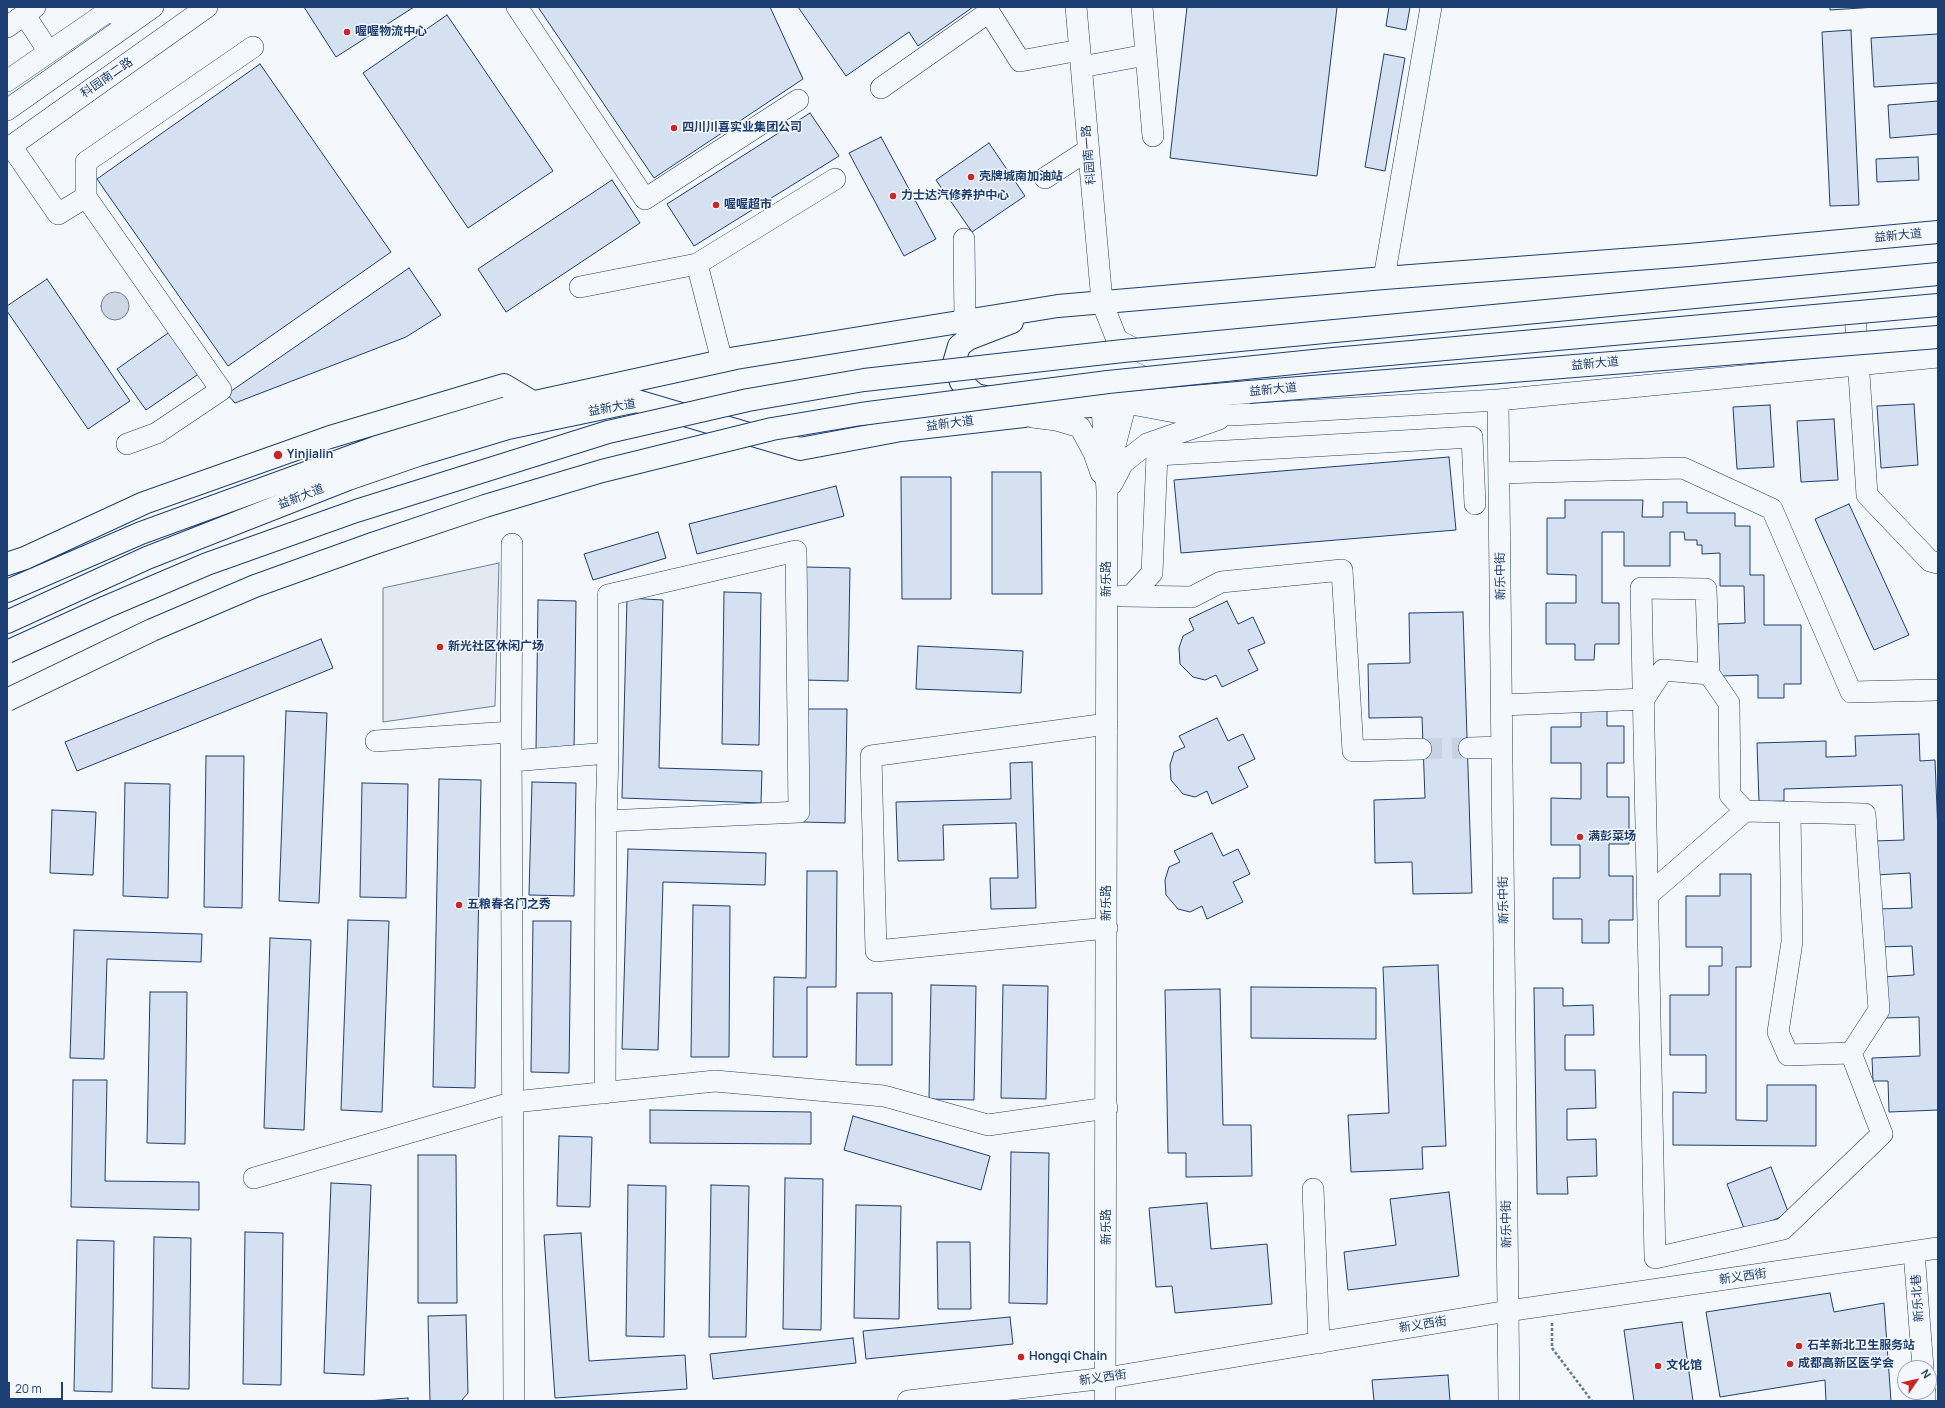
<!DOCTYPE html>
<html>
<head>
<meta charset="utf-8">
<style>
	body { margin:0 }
	#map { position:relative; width:1945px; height:1408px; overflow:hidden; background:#f4f7fb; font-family:Manrope,sans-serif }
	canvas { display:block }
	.frame { position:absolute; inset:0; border:8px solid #1d3f73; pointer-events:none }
	.north { position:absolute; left:1897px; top:1360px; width:40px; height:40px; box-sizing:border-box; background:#f4f7fb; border:1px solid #9eadc5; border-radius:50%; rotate:56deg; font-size:11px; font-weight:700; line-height:16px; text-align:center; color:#1d3f73 }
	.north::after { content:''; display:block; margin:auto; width:14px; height:18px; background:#c62828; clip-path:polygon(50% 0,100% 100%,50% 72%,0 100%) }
	.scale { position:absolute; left:8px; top:1382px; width:55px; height:18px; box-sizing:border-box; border:2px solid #1d3f73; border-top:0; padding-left:5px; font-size:12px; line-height:14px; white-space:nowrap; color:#1d3f73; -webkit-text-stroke:3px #f4f7fb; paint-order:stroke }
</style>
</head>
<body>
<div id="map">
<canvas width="1945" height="1408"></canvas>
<div class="frame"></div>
<div class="north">N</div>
<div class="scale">20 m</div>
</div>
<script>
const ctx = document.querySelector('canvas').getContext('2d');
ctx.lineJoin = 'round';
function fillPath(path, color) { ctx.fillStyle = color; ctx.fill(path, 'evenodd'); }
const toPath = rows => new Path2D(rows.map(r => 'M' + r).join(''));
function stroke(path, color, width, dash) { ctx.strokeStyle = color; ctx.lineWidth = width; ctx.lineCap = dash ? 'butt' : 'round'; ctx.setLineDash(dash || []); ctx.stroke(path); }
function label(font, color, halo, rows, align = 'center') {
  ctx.font = font + ' Manrope,"Noto Sans SC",sans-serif'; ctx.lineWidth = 3; ctx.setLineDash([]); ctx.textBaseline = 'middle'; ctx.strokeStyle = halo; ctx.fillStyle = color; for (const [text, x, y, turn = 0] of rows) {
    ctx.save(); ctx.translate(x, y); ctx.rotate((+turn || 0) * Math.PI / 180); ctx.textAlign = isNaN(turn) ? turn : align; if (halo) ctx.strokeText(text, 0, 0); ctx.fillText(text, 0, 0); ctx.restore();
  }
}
const green = toPath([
	[499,563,495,706,383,722,383,588,499,563]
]);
fillPath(green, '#e3e9f0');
stroke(green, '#687fa3', 1);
const water = toPath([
	'101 306a14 14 0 1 1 28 0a14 14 0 1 1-28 0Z'
]);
fillPath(water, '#cfd7e4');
stroke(water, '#687fa3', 1);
const building = toPath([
	[304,7,414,7,336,57,304,7],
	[538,7,770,7,803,79,654,178,538,7],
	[798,7,973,7,918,46,909,32,846,76,798,7],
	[1187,7,1337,7,1317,176,1170,158,1187,7],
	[1389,7,1410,7,1406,30,1386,26,1389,7],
	[1830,7,1876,7,1830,10,1830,7],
	[447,15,553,171,468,228,363,73,447,15],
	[1851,30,1859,205,1830,206,1822,32,1851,30],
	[1938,34,1938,83,1874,87,1871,38,1938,34],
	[1384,54,1405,58,1385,171,1365,167,1384,54],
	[260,64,391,252,228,366,97,179,260,64],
	[1938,101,1938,134,1890,138,1888,105,1938,101],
	[810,113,839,156,694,246,667,204,810,113],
	[881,137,936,239,904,256,849,153,881,137],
	[989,143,1025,196,972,232,936,180,989,143],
	[1918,157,1919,180,1877,182,1876,159,1918,157],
	[612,180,640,223,506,312,478,269,612,180],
	[409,268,441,315,406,337,235,403,227,394,409,268],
	[47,279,130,401,88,429,7,311,7,306,47,279],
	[171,331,200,373,146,410,117,369,171,331],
	[1914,404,1918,465,1881,468,1877,406,1914,404],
	[1770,405,1774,467,1737,469,1733,407,1770,405],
	[1834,419,1838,480,1801,482,1797,421,1834,419],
	[1449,457,1456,530,1181,553,1174,480,1449,457],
	[992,472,1041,472,1042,594,992,594,992,472],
	[901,477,951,477,951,599,902,599,901,477],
	[836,486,844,516,697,554,689,524,836,486],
	[1565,500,1643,500,1642,517,1663,517,1663,502,1687,502,1687,513,1735,513,1735,526,1750,526,1750,575,1764,575,1764,625,1801,625,1801,684,1784,684,1784,698,1758,698,1758,675,1719,676,1718,624,1745,623,1744,586,1720,586,1720,553,1702,554,1702,545,1697,545,1697,540,1685,540,1684,532,1670,532,1670,566,1624,566,1624,532,1602,532,1602,603,1619,603,1619,644,1595,644,1594,660,1575,660,1575,644,1546,644,1546,603,1576,603,1576,575,1547,574,1547,518,1565,518,1565,500],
	[1849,504,1909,635,1874,650,1815,519,1849,504],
	[658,532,666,558,593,580,584,554,658,532],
	[805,567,850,568,848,681,803,680,805,567],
	[724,592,761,593,759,745,722,744,724,592],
	[627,598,663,600,659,768,762,771,761,803,622,798,627,598],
	[538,600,576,601,574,752,536,751,538,600],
	[1227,601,1238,624,1253,617,1265,643,1248,650,1258,670,1222,687,1216,675,1205,680,1193,677,1180,664,1179,648,1183,636,1194,630,1189,619,1227,601],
	[1463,612,1472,893,1413,894,1412,862,1375,863,1374,800,1425,798,1422,717,1369,718,1368,664,1410,663,1409,613,1463,612],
	[321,639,333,668,77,771,65,742,321,639],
	[918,646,1023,651,1021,693,916,689,918,646],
	[1581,708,1607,708,1607,726,1624,726,1624,763,1607,763,1607,797,1629,797,1629,844,1609,844,1609,876,1633,876,1633,920,1609,920,1609,943,1582,943,1582,919,1553,919,1553,878,1580,878,1580,845,1551,845,1551,798,1581,799,1581,763,1551,763,1551,727,1581,727,1581,708],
	[802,709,847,709,845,823,800,822,802,709],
	[286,711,327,713,319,903,279,901,286,711],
	[1217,718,1228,741,1243,734,1255,759,1238,767,1248,787,1212,804,1207,791,1195,797,1183,794,1171,780,1170,765,1174,752,1185,747,1179,736,1217,718],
	[1919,734,1920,761,1935,760,1938,833,1938,1110,1889,1112,1888,1081,1873,1081,1872,1058,1920,1056,1919,1017,1884,1018,1882,977,1914,975,1912,946,1878,947,1876,909,1912,908,1910,873,1876,875,1874,841,1904,840,1902,785,1784,789,1784,801,1759,802,1757,743,1826,741,1826,757,1856,756,1855,736,1919,734],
	[206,756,244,756,242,908,204,907,206,756],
	[1032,762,1036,908,991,909,990,878,1018,878,1016,823,943,825,944,860,898,861,896,802,1011,799,1010,763,1032,762],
	[439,779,481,780,475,1088,433,1087,439,779],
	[532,782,576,783,574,896,529,895,532,782],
	[125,783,170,784,168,898,123,896,125,783],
	[362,783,408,784,406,898,360,897,362,783],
	[52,810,96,812,93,875,50,873,52,810],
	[1212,833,1223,856,1238,849,1250,874,1233,882,1243,902,1207,919,1202,906,1190,912,1178,909,1166,895,1165,880,1169,867,1180,862,1174,851,1212,833],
	[628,849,766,853,765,885,663,882,658,1050,622,1049,628,849],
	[807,871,837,871,836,987,807,987,807,1057,773,1057,774,977,806,978,807,871],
	[1720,874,1751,874,1751,967,1736,967,1736,1120,1767,1121,1767,1085,1816,1085,1816,1146,1673,1145,1673,1092,1706,1093,1706,1055,1670,1055,1670,995,1709,995,1709,966,1722,966,1722,947,1686,947,1686,896,1720,896,1720,874],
	[693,905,730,906,729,1057,691,1057,693,905],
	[348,920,389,921,382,1112,341,1110,348,920],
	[533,921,571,921,569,1073,531,1072,533,921],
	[74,930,202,934,201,962,107,959,104,1059,70,1058,74,930],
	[270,938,311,940,304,1130,264,1128,270,938],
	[1438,965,1446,1146,1422,1147,1423,1169,1351,1172,1348,1115,1389,1113,1383,967,1438,965],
	[931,985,976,986,974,1100,929,1099,931,985],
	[1003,985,1048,986,1046,1099,1001,1098,1003,985],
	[1251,987,1376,988,1376,1039,1251,1038,1251,987],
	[1534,988,1563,988,1563,1006,1593,1005,1594,1035,1565,1035,1565,1070,1595,1070,1596,1108,1567,1109,1567,1140,1596,1139,1597,1176,1567,1177,1568,1194,1537,1194,1534,988],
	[1220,989,1223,1125,1251,1125,1252,1176,1186,1177,1186,1153,1168,1153,1165,990,1220,989],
	[150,992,187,992,185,1144,147,1143,150,992],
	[857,993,892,993,892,1065,856,1065,857,993],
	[73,1080,107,1080,105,1181,199,1182,199,1210,71,1207,73,1080],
	[650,1110,811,1112,811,1144,650,1143,650,1110],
	[853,1116,990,1156,981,1190,844,1150,853,1116],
	[559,1136,592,1137,590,1207,557,1206,559,1136],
	[1011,1152,1049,1153,1047,1304,1009,1303,1011,1152],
	[418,1155,456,1155,457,1303,418,1303,418,1155],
	[1771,1167,1789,1214,1745,1231,1727,1184,1771,1167],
	[785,1178,823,1179,821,1330,783,1329,785,1178],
	[331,1183,371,1185,364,1375,324,1373,331,1183],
	[628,1185,666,1186,664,1337,626,1336,628,1185],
	[711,1185,749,1186,746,1337,709,1337,711,1185],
	[1449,1192,1459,1276,1348,1290,1344,1252,1396,1245,1390,1199,1449,1192],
	[1207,1203,1211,1249,1267,1244,1272,1304,1175,1313,1172,1286,1156,1287,1149,1208,1207,1203],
	[856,1205,901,1206,899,1319,854,1318,856,1205],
	[245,1232,283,1233,281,1385,243,1384,245,1232],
	[581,1233,589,1361,685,1355,687,1389,555,1398,544,1235,581,1233],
	[154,1237,191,1238,189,1389,152,1388,154,1237],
	[77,1240,114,1241,112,1392,74,1391,77,1240],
	[937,1242,970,1242,971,1309,938,1309,937,1242],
	[1830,1293,1834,1312,1884,1303,1891,1401,1826,1401,1825,1380,1720,1397,1706,1312,1830,1293],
	[466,1315,468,1393,461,1401,430,1401,428,1316,466,1315],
	[1010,1317,1013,1344,866,1359,863,1331,1010,1317],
	[1682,1322,1693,1401,1634,1401,1624,1330,1682,1322],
	[853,1338,856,1363,713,1379,710,1354,853,1338],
	[1448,1375,1450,1401,1374,1401,1372,1380,1448,1375],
	[408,1398,408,1401,368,1401,408,1398]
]);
fillPath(building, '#d5e0f0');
stroke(building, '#1d3f73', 1);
stroke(toPath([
	[1421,749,1469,748]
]), '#c9d2e0', 21, [21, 10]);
const minor = toPath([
	[517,7,645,199,798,100],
	[1076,7,1102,302,1117,340,1149,356,1200,359,1938,290],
	[1142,7,1153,136],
	[24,14,49,52],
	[7,27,35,7],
	[1081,67,1146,55],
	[7,81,107,12,120,14,129,7],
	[881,88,989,12,1020,61,1080,50],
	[7,110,153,7],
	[11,146,58,214,86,197,86,162,253,47],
	[7,149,207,7],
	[1045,178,1088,150],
	[86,197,221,390,157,433,127,444],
	[964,239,965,320],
	[1384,278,1431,7],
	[580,287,697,264],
	[1854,298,1867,495,1930,561,1938,563],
	[722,361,697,264,835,179],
	[1498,400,1509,1401],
	[1033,417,1056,420,1080,427,1094,453,1101,473],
	[1112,457,1126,403,1180,413,1232,415,1498,400,1938,357],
	[1499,473,1683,468,1772,509,1851,692,1938,690],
	[1112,484,1123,463,1147,444,1219,419],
	[512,544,511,732,514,1401],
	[1122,596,1192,597,1221,582,1342,570,1353,751,1421,749],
	[1131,596,1152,573,1157,455,1472,437,1475,504],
	[1709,674,1706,589,1641,588,1655,1258,1783,1229,1882,1134,1851,1053],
	[1503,705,1644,699,1663,670,1709,674,1729,703,1730,795,1745,811,1865,814,1879,1010,1851,1053,1788,1055,1778,1032,1792,942,1790,812],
	[376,741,511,732],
	[1469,748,1502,747],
	[512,761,608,753],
	[1647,896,1745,811],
	[1107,928,876,951,871,756,1107,724],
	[605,1093,606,821,608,753,608,595,796,551,799,812,606,821],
	[254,1178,514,1102,715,1081,884,1096,988,1125,1107,1108],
	[1313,1189,1319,1343],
	[1914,1252,1923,1368],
	[1925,1392,1925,1401],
	[908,1401,1106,1378,1508,1311,1938,1248],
	[1105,1401,1107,491,1102,405,1113,392]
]);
const major = toPath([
	[997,400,976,395,961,382,954,363,959,346,968,339,1012,322],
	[7,564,25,558,144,503,330,437,504,385,534,403],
	[7,591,141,533,377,447,503,409,736,358,1058,306,1384,278,1689,255,1938,232],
	[7,622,147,558,348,479,418,455,508,428,637,401,800,449,901,430,1024,416,1079,407,1249,392]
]);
stroke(minor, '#1d3f73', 22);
stroke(major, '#1d3f73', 24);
stroke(toPath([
	[1552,1323,1552,1348,1592,1401]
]), '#5e769c', 2.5, [3, 2]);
stroke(minor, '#f4f7fb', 21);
stroke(major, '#f4f7fb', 22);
const majorBridge = toPath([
	[1249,392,1938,337]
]);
const highwayBridge = toPath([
	[7,652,106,607,207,564,356,511,608,432,748,400,864,380,1123,351,1938,274],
	[7,700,152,630,255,586,372,544,485,506,602,471,772,429,861,414,1108,382,1333,359,1938,305]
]);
stroke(majorBridge, '#1d3f73', 24, []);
stroke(highwayBridge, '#1d3f73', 24, []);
stroke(majorBridge, '#f4f7fb', 22);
stroke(highwayBridge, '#f4f7fb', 22);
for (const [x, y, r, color] of [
	[347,32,4,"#c62828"],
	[674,128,4,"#c62828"],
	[971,177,4,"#c62828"],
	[893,196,4,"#c62828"],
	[716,205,4,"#c62828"],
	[278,455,5,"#c62828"],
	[440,647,4,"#c62828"],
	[1580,837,4,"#c62828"],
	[459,905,4,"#c62828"],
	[1799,1346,4,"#c62828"],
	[1021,1357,4,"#c62828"],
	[1790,1364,4,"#c62828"],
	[1658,1366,4,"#c62828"]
]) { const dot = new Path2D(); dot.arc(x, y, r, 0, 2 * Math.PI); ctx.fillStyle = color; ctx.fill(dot); stroke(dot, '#f4f7fb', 1.5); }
label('bold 12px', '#1d3f73', '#f4f7fb', [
	["喔喔物流中心",355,32],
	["四川川喜实业集团公司",682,128],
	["壳牌城南加油站",979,177],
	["力士达汽修养护中心",901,196],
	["喔喔超市",724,205],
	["Yinjialin",287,455],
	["新光社区休闲广场",448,647],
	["满彭菜场",1588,837],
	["五粮春名门之秀",467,905],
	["石羊新北卫生服务站",1807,1346],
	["Hongqi Chain",1029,1357],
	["成都高新区医学会",1798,1364],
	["文化馆",1666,1366]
], 'left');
label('12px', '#1d3f73', '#f4f7fb', [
	["科园南二路",107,78,-35],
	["科园南一路",1089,155,-95],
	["益新大道",1898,236,-5],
	["益新大道",1595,364,-5],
	["益新大道",1273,390,-5],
	["益新大道",612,408,-10],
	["益新大道",950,424,-7],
	["益新大道",301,497,-21],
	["新乐中街",1501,576,-91],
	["新乐路",1107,579,-90],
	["新乐中街",1504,900,-91],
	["新乐路",1107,903,-90],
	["新乐中街",1507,1224,-91],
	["新乐路",1107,1227,-90],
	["新义西街",1743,1277,-8],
	["新乐北巷",1918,1298,-94],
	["新义西街",1423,1325,-9],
	["新义西街",1103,1378,-8]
]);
</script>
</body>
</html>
